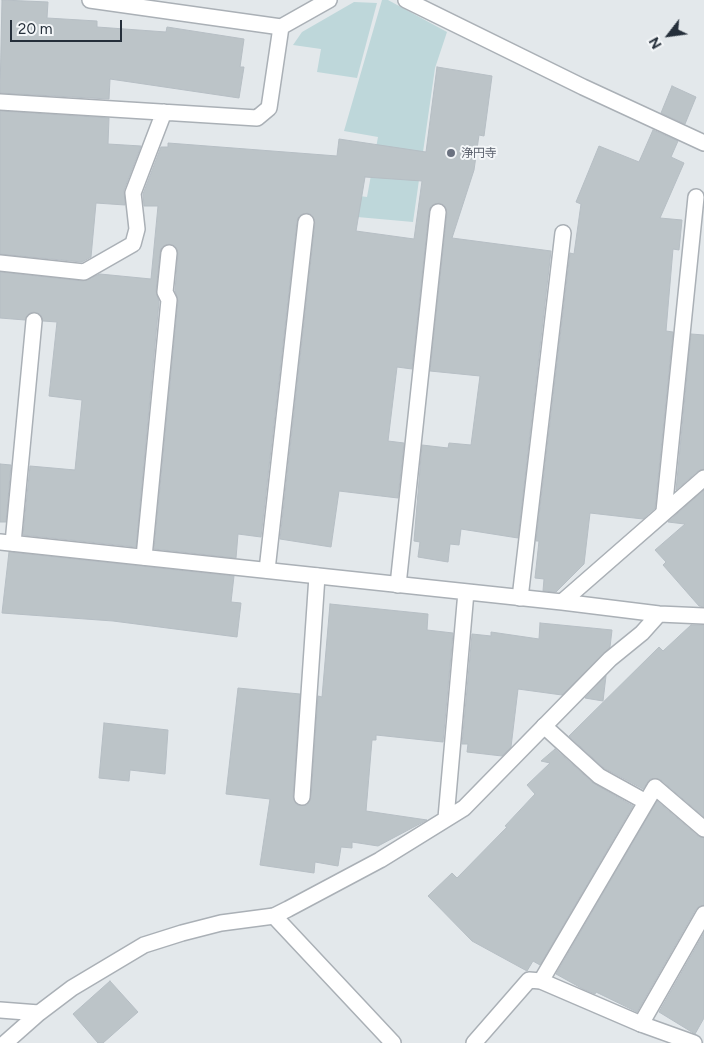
<!DOCTYPE html>
<html>
<head>
<meta charset="utf-8">
<style>
	body { margin:0 }
	#map { position:relative; width:704px; height:1043px; overflow:hidden; background:#e3e8eb; font-family:Figtree,sans-serif }
	canvas { display:block }
	.north { position:absolute; left:644px; top:10px; width:50px; height:50px; -webkit-text-stroke:4px #f3f6f8; paint-order:stroke; rotate:240deg; font-size:14px; font-weight:700; line-height:20px; text-align:center; color:#252f3a }
	.north::after { content:''; display:block; margin:auto; width:18px; height:22px; background:#252f3a; clip-path:polygon(50% 0,100% 100%,50% 72%,0 100%) }
	.scale { position:absolute; left:10px; top:20px; width:112px; height:22px; box-sizing:border-box; border:2px solid #252f3a; border-top:0; padding-left:6px; font-size:15px; line-height:18px; white-space:nowrap; color:#252f3a; -webkit-text-stroke:4px #f3f6f8; paint-order:stroke }
</style>
</head>
<body>
<div id="map">
<canvas width="704" height="1043"></canvas>
<div class="north">N</div>
<div class="scale">20 m</div>
</div>
<script>
const ctx = document.querySelector('canvas').getContext('2d');
ctx.lineJoin = 'round';
function fillPath(path, color) { ctx.fillStyle = color; ctx.fill(path, 'evenodd'); }
const toPath = rows => new Path2D(rows.map(r => 'M' + r).join(''));
function stroke(path, color, width, dash) { ctx.strokeStyle = color; ctx.lineWidth = width; ctx.lineCap = dash ? 'butt' : 'round'; ctx.setLineDash(dash || []); ctx.stroke(path); }
function label(font, color, halo, rows, align = 'center') {
  ctx.font = font + ' Figtree,"Noto Sans JP",sans-serif'; ctx.lineWidth = 4; ctx.setLineDash([]); ctx.textBaseline = 'middle'; ctx.strokeStyle = halo; ctx.fillStyle = color; for (const [text, x, y, turn = 0] of rows) {
    ctx.save(); ctx.translate(x, y); ctx.rotate((+turn || 0) * Math.PI / 180); ctx.textAlign = isNaN(turn) ? turn : align; if (halo) ctx.strokeText(text, 0, 0); ctx.fillText(text, 0, 0); ctx.restore();
  }
}
fillPath(toPath([
	[382,0,388,0,447,32,435,68,413,222,324,214,330,192,367,197,378,137,344,131],
	[354,2,377,3,357,78,317,72,321,49,293,45,302,32]
]), '#bed7da');
const building = toPath([
	[2,0,48,2,47,18,97,21,97,27,166,32,167,27,244,39,240,67,244,67,239,98,110,79,109,99,0,93,2,0],
	[437,67,492,76,484,136,479,135,474,170,452,238,551,251,518,538,461,529,459,545,450,544,448,562,418,557,420,542,414,541,422,445,448,448,449,443,471,445,480,376,430,371,447,213,444,205,439,203,431,206,429,211,412,369,397,367,388,441,404,443,398,498,339,491,331,547,280,539,315,223,312,215,307,213,299,216,297,221,261,537,238,534,236,558,154,549,178,301,175,290,178,253,175,246,169,244,162,247,160,252,156,291,159,302,136,547,23,535,30,466,75,470,82,400,49,396,57,322,43,321,40,314,34,312,30,313,25,320,0,318,0,272,83,281,100,274,151,279,158,206,144,206,143,194,161,147,168,147,168,143,337,156,339,139,426,152,437,67],
	[365,177,422,181,414,239,356,231,365,177],
	[672,86,696,97,685,124,661,113,672,86],
	[0,111,109,118,108,144,141,146,124,190,125,205,96,203,91,257,82,262,0,254,0,111],
	[653,130,678,141,671,157,684,163,660,218,682,220,679,250,673,249,668,307,666,331,673,332,655,508,643,519,590,513,584,564,556,592,543,591,544,579,535,578,539,541,536,541,570,253,574,254,581,204,576,202,599,146,639,162,653,130],
	[691,334,704,335,704,469,698,471,676,490,691,334],
	[0,464,11,465,6,522,0,522,0,464],
	[704,490,704,607,699,606,663,565,666,562,655,550,685,524,668,522,704,490],
	[9,552,234,576,231,602,241,603,237,637,113,621,2,613,9,552],
	[330,604,428,614,427,630,453,633,443,742,376,735,376,740,372,740,366,811,427,820,378,846,352,842,352,848,341,847,338,866,315,862,314,873,260,865,270,799,226,794,238,688,300,694,293,797,297,805,307,805,311,798,318,696,322,697,330,604],
	[540,623,612,630,610,647,562,695,518,689,511,747,502,756,467,752,468,744,462,744,472,634,491,636,491,632,539,639,540,623],
	[691,625,704,625,704,817,661,780,650,779,643,789,604,768,569,736,659,647,663,651,691,625],
	[606,676,603,701,585,698,606,676],
	[104,723,168,730,165,774,130,770,129,781,99,778,104,723],
	[555,749,593,783,633,806,540,965,533,961,527,971,472,941,428,896,452,873,457,878,507,827,505,826,535,794,527,785,550,763,541,761,555,749],
	[657,801,698,836,704,838,704,905,696,909,637,1012,596,992,595,994,583,989,556,974,657,801],
	[704,933,704,1018,695,1034,659,1012,704,933],
	[110,981,138,1012,103,1043,98,1043,73,1014,110,981]
]);
fillPath(building, '#bcc4c8');
stroke(building, '#b6bec4', 1);
const lane = toPath([
	[406,0,583,87,704,143],
	[664,511,696,197],
	[13,543,34,321],
	[144,557,169,300,165,292,169,253],
	[267,570,306,222],
	[398,585,438,212],
	[520,598,563,233],
	[544,726,599,776,646,802],
	[302,797,317,576],
	[274,916,393,1043],
	[541,981,655,787,704,829],
	[641,1024,704,914]
]);
const street = toPath([
	[90,0,281,27,329,0],
	[0,102,257,118,269,108,281,27],
	[0,263,84,272,133,244,137,229,133,193,164,112],
	[0,542,562,602,659,614,704,616],
	[562,602,704,478],
	[446,818,466,592],
	[0,1010,39,1013],
	[5,1043,39,1013,72,988,144,945,182,933,221,923,274,916,288,909,380,860,464,808,610,659,642,633,659,614],
	[474,1043,529,980,541,981,641,1024,694,1043]
]);
stroke(lane, '#aab0b6', 18);
stroke(street, '#aab0b6', 18);
stroke(lane, '#fff', 15);
stroke(street, '#fff', 15);
for (const [x, y, r, color] of [
	[451,153,5,"#6b7280"]
]) { const dot = new Path2D(); dot.arc(x, y, r, 0, 2 * Math.PI); ctx.fillStyle = color; ctx.fill(dot); stroke(dot, '#f3f6f8', 2); }
label('12px', '#5b616d', '#f3f6f8', [
	["浄円寺",461,153]
], 'left');
</script>
</body>
</html>
